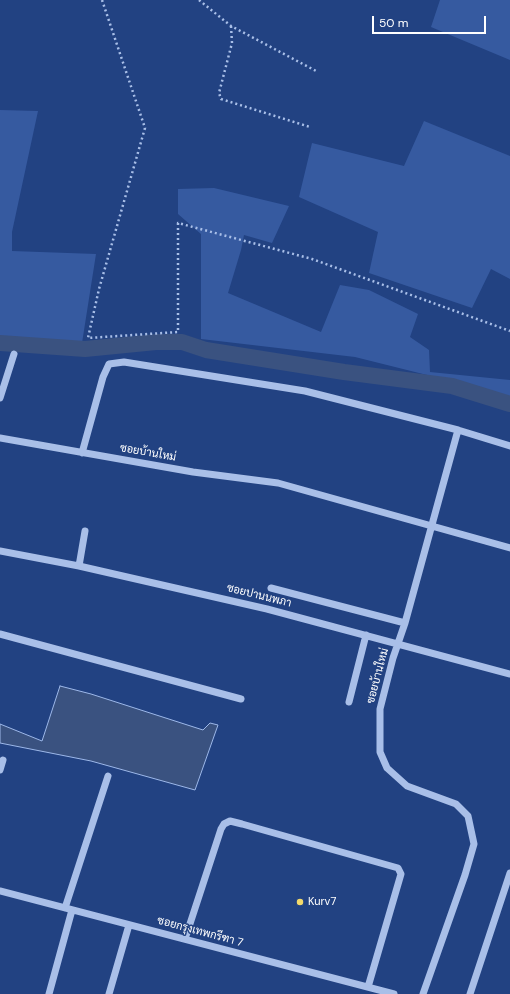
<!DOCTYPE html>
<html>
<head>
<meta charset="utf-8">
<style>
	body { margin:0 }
	#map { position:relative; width:510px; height:994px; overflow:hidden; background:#224282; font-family:"DM Sans",sans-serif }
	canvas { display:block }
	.scale { position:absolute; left:372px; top:16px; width:114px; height:18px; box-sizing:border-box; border:2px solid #fff; border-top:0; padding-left:5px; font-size:12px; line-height:14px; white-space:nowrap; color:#fff; -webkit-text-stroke:3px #224282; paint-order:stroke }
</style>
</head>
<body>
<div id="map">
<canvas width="510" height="994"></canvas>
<div class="scale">50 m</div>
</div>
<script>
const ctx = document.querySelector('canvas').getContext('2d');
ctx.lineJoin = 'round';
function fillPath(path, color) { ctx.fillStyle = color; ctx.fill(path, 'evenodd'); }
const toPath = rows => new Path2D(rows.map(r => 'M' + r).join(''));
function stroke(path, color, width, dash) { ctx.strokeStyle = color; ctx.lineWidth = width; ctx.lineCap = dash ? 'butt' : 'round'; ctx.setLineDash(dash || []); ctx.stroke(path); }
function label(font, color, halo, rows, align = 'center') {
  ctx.font = font + ' "DM Sans",Sarabun,sans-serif'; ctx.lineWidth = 3; ctx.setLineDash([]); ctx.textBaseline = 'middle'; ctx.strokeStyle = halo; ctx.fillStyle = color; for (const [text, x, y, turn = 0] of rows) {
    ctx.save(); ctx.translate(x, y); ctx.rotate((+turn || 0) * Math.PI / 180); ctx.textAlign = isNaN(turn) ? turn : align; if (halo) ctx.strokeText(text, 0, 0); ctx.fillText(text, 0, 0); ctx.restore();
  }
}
fillPath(toPath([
	[440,0,510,0,510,60,431,27],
	[0,110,38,111,12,232,12,251,96,254,82,343,0,336],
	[424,121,510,156,510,279,491,269,472,308,369,273,378,232,299,197,312,143,404,166],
	[214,188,289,206,272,243,244,235,241,250,228,293,321,332,340,285,369,290,418,314,410,337,429,350,430,372,510,380,510,399,439,378,355,357,201,339,201,234,178,214,178,189]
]), '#365aa0');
const water = toPath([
	[60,686,91,694,203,730,210,723,218,725,195,790,91,761,0,743,0,724,42,741,60,686]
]);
fillPath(water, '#3a5280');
stroke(water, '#9db8e9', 1);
stroke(toPath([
	[0,343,85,349,156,342,182,342,206,350,344,372,452,386,510,404]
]), '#3a5280', 16);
stroke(toPath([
	[102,0,145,128,99,289,88,338,178,332,178,223,312,259,510,331],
	[199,0,231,26,318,72],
	[231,26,232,43,219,93,221,99,310,127]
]), '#a9bfe8', 2.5, [2, 3]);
stroke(toPath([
	[0,398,14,354],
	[0,438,193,472,278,483,510,548],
	[82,453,103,377,109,364,124,362,305,391,458,430,510,446],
	[0,551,79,566,267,609,510,674],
	[79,566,85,531],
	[271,588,405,623],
	[0,634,241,699],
	[349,702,366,635],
	[0,770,3,760],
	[0,891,394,994],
	[65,908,108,776],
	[185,939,221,829,224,824,230,821,242,824,398,868,401,874,368,987],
	[49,994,72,910],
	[109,994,129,925],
	[423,994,465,875,474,844,468,816,456,804,407,786,387,768,380,752,380,709,393,658,405,623,458,430],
	[470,994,510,873]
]), '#a9bfe8', 7);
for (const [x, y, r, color] of [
	[300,902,4,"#f4da6b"]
]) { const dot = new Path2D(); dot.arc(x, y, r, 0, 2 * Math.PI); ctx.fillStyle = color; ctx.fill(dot); stroke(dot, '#224282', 1.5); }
label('11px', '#fff', '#224282', [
	["ซอยบ้านใหม่",148,453,10],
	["ซอยปานนพภา",259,596,14],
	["ซอยบ้านใหม่",378,676,-75],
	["ซอยกรุงเทพกรีฑา 7",200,932,15]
]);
label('11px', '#fff', '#224282', [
	["Kurv7",308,902]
], 'left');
</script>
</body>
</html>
